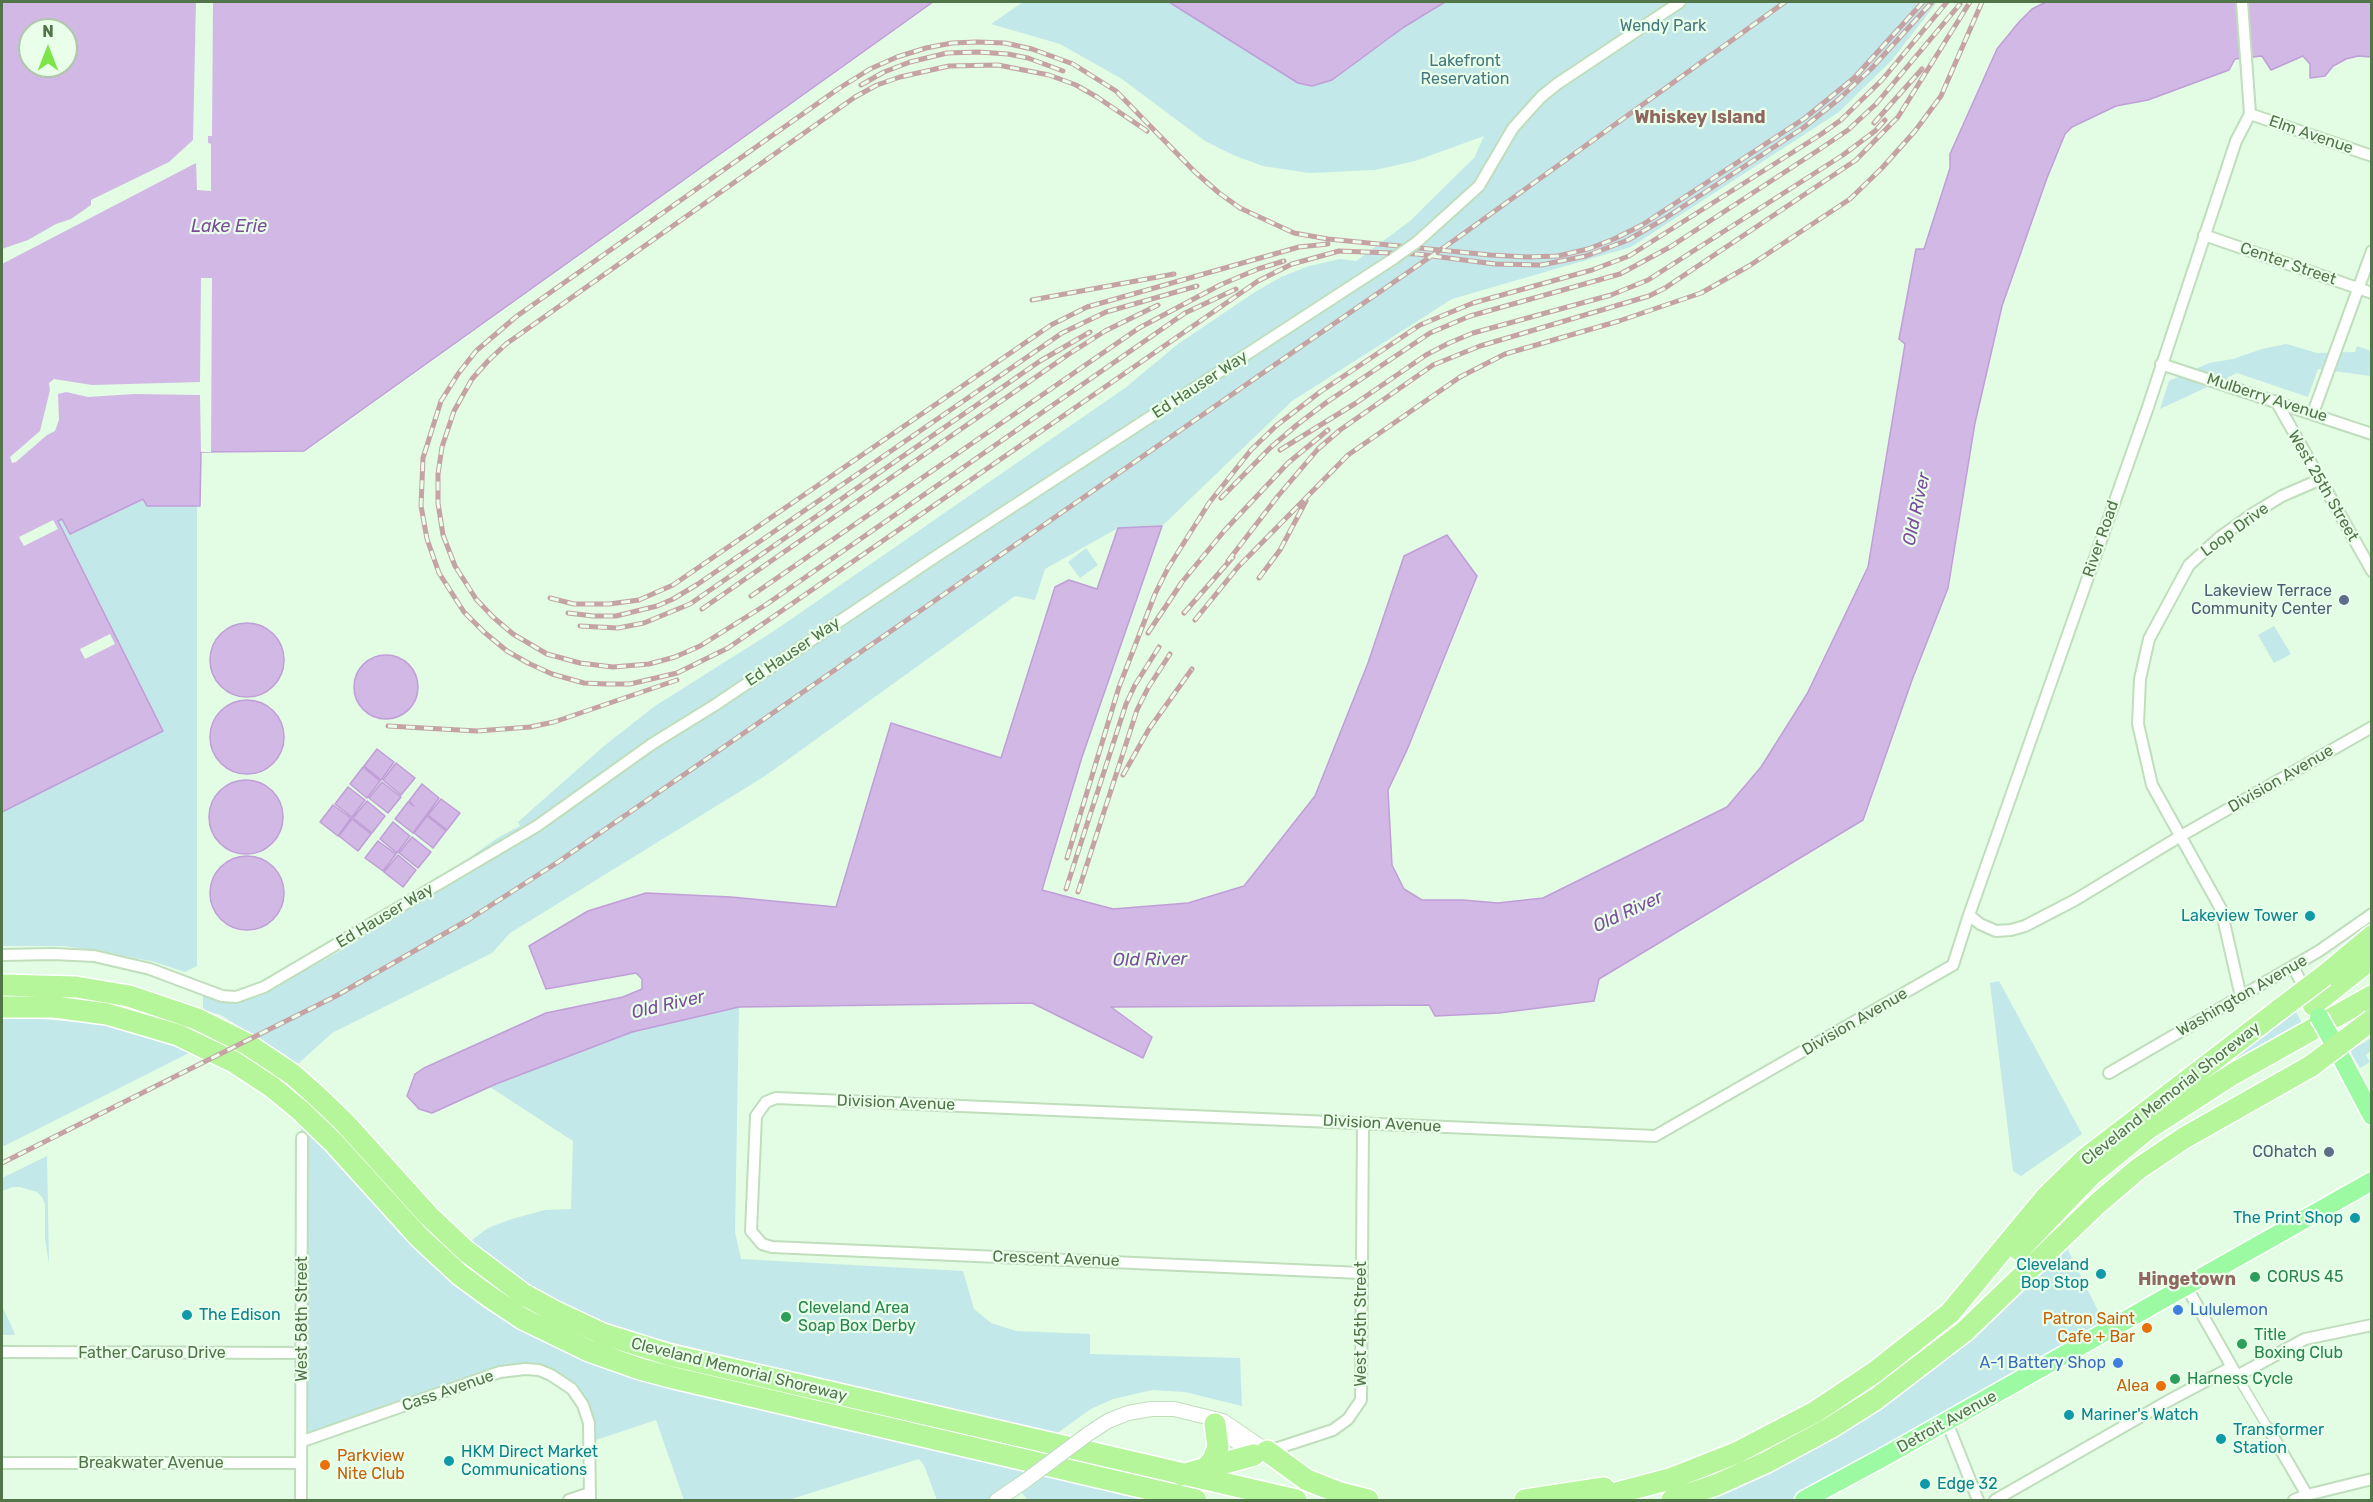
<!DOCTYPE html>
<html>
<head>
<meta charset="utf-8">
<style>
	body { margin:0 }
	#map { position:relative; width:2373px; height:1502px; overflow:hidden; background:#e3fce4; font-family:Rubik,sans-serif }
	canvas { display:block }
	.frame { position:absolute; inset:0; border:3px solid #527449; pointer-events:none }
	.north { position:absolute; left:18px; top:18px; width:60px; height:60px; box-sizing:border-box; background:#e9ffea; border:2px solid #adc7aa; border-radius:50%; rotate:0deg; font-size:16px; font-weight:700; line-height:24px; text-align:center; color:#527449 }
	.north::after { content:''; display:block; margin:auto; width:21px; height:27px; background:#7ee549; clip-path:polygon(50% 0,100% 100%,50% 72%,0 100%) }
</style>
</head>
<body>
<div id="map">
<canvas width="2373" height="1502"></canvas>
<div class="frame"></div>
<div class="north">N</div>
</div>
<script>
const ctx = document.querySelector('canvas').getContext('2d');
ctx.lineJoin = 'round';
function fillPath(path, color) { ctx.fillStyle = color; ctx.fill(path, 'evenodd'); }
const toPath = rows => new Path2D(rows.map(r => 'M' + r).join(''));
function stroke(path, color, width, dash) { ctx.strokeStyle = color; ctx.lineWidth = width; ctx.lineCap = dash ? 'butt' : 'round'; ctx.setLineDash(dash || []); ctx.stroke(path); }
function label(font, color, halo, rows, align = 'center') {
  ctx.font = font + ' Rubik,sans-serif'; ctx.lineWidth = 4.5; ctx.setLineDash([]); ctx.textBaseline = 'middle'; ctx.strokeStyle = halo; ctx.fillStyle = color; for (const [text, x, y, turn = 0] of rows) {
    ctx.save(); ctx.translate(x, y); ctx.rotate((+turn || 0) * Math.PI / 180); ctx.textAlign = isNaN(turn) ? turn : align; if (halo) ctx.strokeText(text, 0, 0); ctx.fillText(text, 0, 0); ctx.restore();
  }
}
fillPath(toPath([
	[1023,2,1343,2,1376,48,1392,37,1367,2,1405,2,1418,19,1434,10,1429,2,1937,2,1892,60,1839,112,1631,247,1452,299,1292,401,1162,526,1118,528,1045,569,1035,600,1015,596,765,776,510,933,492,953,332,1033,298,1064,221,1015,203,1010,203,995,217,1001,232,1002,259,996,342,950,474,867,469,858,499,837,520,826,518,822,604,746,655,706,774,631,1125,388,1178,344,1255,292,1281,277,1309,266,1340,259,1356,261,1410,221,1474,158,1484,136,1415,161,1375,170,1309,173,1263,166,1233,155,1205,141,1122,79,1060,44,991,24],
	[2286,344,2317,353,2355,352,2357,346,2371,351,2371,376,2318,369,2308,397,2237,373,2160,409,2169,381,2209,363,2233,359,2262,349],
	[2,378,197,404,197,966,185,972,155,962,94,950,63,946,2,946],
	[1086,548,1098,565,1080,578,1068,562],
	[2274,626,2291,654,2274,663,2258,635],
	[1999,981,2082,1134,2021,1176,2013,1171,1990,983],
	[739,1007,735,1232,741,1259,963,1271,974,1309,991,1323,1016,1331,1090,1334,1090,1354,1240,1358,1242,1406,1185,1392,1152,1390,1113,1399,1091,1409,1053,1436,625,1331,548,1297,503,1268,469,1242,488,1228,512,1219,545,1210,571,1209,573,1141,490,1087,631,1032],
	[2295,1010,2303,1025,2187,1094],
	[23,1018,110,1024,177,1043,191,1052,2,1147,2,1019],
	[2371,1038,2371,1051,2366,1055,2370,1062,2360,1068,2350,1051],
	[301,1111,407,1224,555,1336,1177,1500,1028,1500,1016,1487,997,1500,937,1500,924,1465,919,1459,788,1500,684,1500,656,1420,590,1442,589,1423,572,1389,525,1369,303,1441],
	[47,1156,49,1264,45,1239,45,1204,42,1197,37,1192,20,1187,13,1187,2,1191,2,1178],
	[2062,1238,2108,1331,1804,1500,1672,1500,1830,1428],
	[2,1306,11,1325,15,1335,2,1335]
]), '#c2e8e9');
const water = toPath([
	[2,2,933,2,304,451,201,452,200,506,147,506,143,499,70,534,62,519,58,521,163,731,2,812,2,2],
	[30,30,66,30,66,66,30,66,30,30],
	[1169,2,1445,2,1404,27,1332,80,1312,86,1298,83,1169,2],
	[2046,2,2371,2,2371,57,2358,56,2346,59,2333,66,2325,76,2310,78,2310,64,2303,56,2271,70,2262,56,2235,59,2229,70,2148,100,2116,106,2072,127,2065,134,2047,178,2002,306,1975,423,1948,588,1912,680,1863,820,1599,979,1594,1001,1499,1013,1435,1016,1429,1005,1111,1007,1152,1037,1143,1058,1032,1003,739,1007,632,1032,496,1084,432,1113,419,1109,407,1096,415,1074,424,1068,546,1013,623,997,642,989,642,979,636,973,546,989,529,946,588,911,646,893,731,897,836,907,891,723,1001,758,1055,587,1069,580,1097,589,1118,528,1162,526,1082,757,1042,890,1113,909,1188,903,1244,886,1315,796,1368,663,1404,556,1447,535,1477,576,1407,750,1388,790,1392,865,1404,889,1422,900,1463,900,1498,903,1543,898,1727,807,1761,767,1807,694,1868,567,1905,344,1899,339,1916,249,1924,249,1950,168,1950,154,1997,49,2019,22,2032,9,2046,2],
	'210 660a37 37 0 1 1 74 0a37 37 0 1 1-74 0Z',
	'354 687a32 32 0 1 1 64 0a32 32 0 1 1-64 0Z',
	'210 737a37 37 0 1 1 74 0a37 37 0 1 1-74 0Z',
	[377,749,394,762,381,780,364,766,377,749],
	[396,763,415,778,401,795,383,780,396,763],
	[363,767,380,781,367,798,350,784,363,767],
	'209 817a37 37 0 1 1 74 0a37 37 0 1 1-74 0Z',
	[382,782,401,797,388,813,369,798,382,782],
	[422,784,439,798,413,833,395,819,408,802,414,806,409,801,422,784],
	[348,787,365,800,352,817,335,804,348,787],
	[441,799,460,813,447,830,428,815,441,799],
	[367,801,385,816,372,833,353,818,367,801],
	[333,805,351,818,338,836,320,822,333,805],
	[427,816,446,831,433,848,414,833,427,816],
	[352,819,371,834,358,851,339,836,352,819],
	[393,822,410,836,397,853,380,839,393,822],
	[412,837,431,852,418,868,399,853,412,837],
	[378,841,396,854,383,871,365,858,378,841],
	[398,855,416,870,403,887,384,872,398,855],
	'210 893a37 37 0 1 1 74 0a37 37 0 1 1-74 0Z'
]);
fillPath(water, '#d2b8e5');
stroke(water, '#c09ed7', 1.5);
fillPath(toPath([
	[196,2,213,2,212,136,208,136,208,143,211,144,211,191,197,190,196,163,2,264,2,249,28,240,56,224,71,219,91,205,91,200,169,162,193,140],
	[201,278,212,278,211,452,201,452,200,395,134,394,88,397,66,392,58,394,59,420,55,431,47,435,16,462,12,463,10,457,40,431,50,390,49,383,54,379,92,385,200,382],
	[53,520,58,529,24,546,19,537],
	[110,634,115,644,85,659,80,649]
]), '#e3fce4');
const pedestrian = toPath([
	[2237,1376,2268,1428]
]);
const minor = toPath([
	[2250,114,2372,156],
	[2204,235,2372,293],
	[1417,242,1479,186,1513,128,1541,97,1557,84,1680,2],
	[2161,364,2372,434],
	[2276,401,2372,571],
	[2313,413,2372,251],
	[1969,915,1980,924,1996,931,2011,930,2025,926,2075,900,2179,837,2372,727],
	[2,955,53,954,94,956,150,969,222,996,236,997,264,987,537,826,652,744,715,705,935,557,1393,259],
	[2293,967,2307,993],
	[2241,997,2221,909,2152,785,2138,724,2140,679,2149,639,2189,565,2220,537,2254,513,2282,496,2319,480],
	[2109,1073,2319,951,2372,914],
	[1361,1273,772,1247,762,1244,751,1231,756,1116,766,1102,776,1098,1655,1136,1953,965,1969,915,2148,407,2236,141,2250,114,2242,2],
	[2186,1286,2237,1376,2305,1339,2372,1325],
	[2,1352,302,1353],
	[1947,1422,1978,1500],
	[2268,1428,2307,1495,2306,1500],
	[303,1441,500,1372,525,1369,539,1370,551,1375,572,1389,583,1405,589,1423,590,1500],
	[1266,1452,1333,1430,1348,1419,1361,1400,1363,1123],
	[2,1463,301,1463],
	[301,1500,302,1138],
	[569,1500,590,1493],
	[1995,1500,2168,1401,2232,1367],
	[2294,1500,2307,1495,2372,1479]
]);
const tertiary = toPath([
	[1216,1426,1254,1455],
	[1088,1434,1108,1421,1128,1413,1151,1409,1174,1409,1223,1421,1267,1451],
	[997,1500,1025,1481]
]);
const primary = toPath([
	[2332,1040,2372,1116],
	[1804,1500,1880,1459,2372,1181]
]);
const motorway = toPath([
	[2324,976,2372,936],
	[2,985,76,987,129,996,197,1019,247,1044,292,1074,318,1097,345,1123,428,1215,466,1251,523,1294,554,1311,603,1334,670,1355,1296,1500],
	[2313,1005,2372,958],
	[2,1007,54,1007,107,1014,178,1035,234,1062,272,1087,301,1111,334,1143,419,1237,460,1275,490,1297,523,1319,589,1351,640,1369,674,1378,1196,1500],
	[2019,1250,2091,1175,2146,1130,2233,1074,2372,996],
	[1267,1451,1307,1480,1340,1493,1368,1500],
	[1206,1468,1254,1455],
	[1182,1475,1206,1468,1213,1460,1218,1447,1215,1424],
	[1525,1500,1604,1488],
	[1590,1500,1670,1479,1736,1453,1815,1412,1875,1372,1950,1313,2047,1196,2086,1158,2279,1010],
	[1672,1500,1716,1485,1767,1462,1830,1428,1876,1399,1965,1331,2097,1204,2138,1169,2184,1138,2311,1066]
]);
stroke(pedestrian, '#bfdebc', 11);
stroke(minor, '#bfdebc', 14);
stroke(tertiary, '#bfdebc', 16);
stroke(primary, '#fff', 21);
stroke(motorway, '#fff', 24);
stroke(pedestrian, '#fff', 8);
stroke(minor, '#fff', 10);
stroke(tertiary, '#fff', 14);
stroke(primary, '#9cfaa2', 18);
stroke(motorway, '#b6f69a', 21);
const rail = toPath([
	[1923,2,1854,78,1805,118,1642,225,1614,239,1588,249,1558,256,1527,257,1490,255,1328,239,1294,233,1240,208,1219,193,1195,172,1116,91,1073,64,1032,49,1005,43,977,42,952,43,926,48,897,57,870,69,838,89,517,316,476,351,458,374,441,401,423,458,421,506,427,539,439,573,464,612,484,632,507,651,528,663,552,674,584,683,606,684,630,684,677,673,728,648,1258,281,1292,264,1339,251,1417,254,1495,264,1541,265,1586,256,1628,240,1664,219,1803,128,1839,99,1871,69,1932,2],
	[861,85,884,72,910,62,947,53,978,52,1008,54,1028,58,1063,71],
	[1874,123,1922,69],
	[1147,131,1097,97,1076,85,1049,75,998,65,949,66,900,77,877,85,855,97,506,344,488,361,472,379,454,411,442,447,438,474,438,503,443,535,455,566,476,599,493,617,513,634,547,654,580,663,613,667,649,664,675,657,700,646,767,604,1185,313,1236,289],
	[1032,300,1174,274],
	[1280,450,1356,403,1426,355,1449,343,1473,333,1611,295,1648,280,1843,155,1875,131,1885,120],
	[1221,498,1270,448,1298,424,1327,402,1430,333,1470,316,1620,274,1670,247,1817,151,1848,130,1876,104,1960,4],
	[1228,561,1278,496,1318,449,1340,430,1433,365,1480,346,1649,296,1665,288,1856,160,1898,117,1970,2],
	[1259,578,1280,550,1306,501],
	[751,596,1139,328,1220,285,1258,269,1284,261],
	[550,598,574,604,609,604,639,600,673,585,1051,325,1087,307,1299,247,1328,244],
	[702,609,1069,354,1105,331,1158,305],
	[568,613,593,616,616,616,657,606,673,599,698,584,1062,333,1106,312,1197,286],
	[1184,613,1233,557],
	[1195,620,1238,567,1348,455,1460,377,1505,354,1619,321,1701,293,1749,266,1850,199,1882,168,1915,131,1941,96,1982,2],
	[580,626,618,628,644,623,690,604,1040,361,1090,332],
	[1148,633,1182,582,1225,530,1288,463,1328,430],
	[388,726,477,731,530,727,554,722,677,680],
	[1123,775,1149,729,1192,669],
	[1067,858,1119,687,1155,594,1168,568,1209,503,1251,450,1276,426,1320,392,1420,325,1473,303,1592,270,1629,256,1820,135,1841,120,1882,80,1947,2],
	[1066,889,1126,704,1135,685,1159,647],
	[1078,892,1137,710,1148,688,1170,654],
	[2,1163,336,996,468,920,558,862,1456,239,1785,2]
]);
stroke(rail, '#c5a2a3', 5);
stroke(rail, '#e9ffea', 3, [9]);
const minorBridge = toPath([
	[1393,259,1417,242]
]);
const tertiaryBridge = toPath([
	[1025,1481,1088,1434]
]);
const primaryBridge = toPath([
	[2319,1017,2332,1040]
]);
const motorwayBridge = toPath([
	[2279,1010,2324,976],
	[2311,1066,2372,1020]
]);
stroke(minorBridge, '#bfdebc', 14, []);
stroke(tertiaryBridge, '#bfdebc', 16, []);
stroke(primaryBridge, '#fff', 21, []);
stroke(motorwayBridge, '#fff', 24, []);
stroke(minorBridge, '#fff', 10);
stroke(tertiaryBridge, '#fff', 14);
stroke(primaryBridge, '#9cfaa2', 18);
stroke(motorwayBridge, '#b6f69a', 21);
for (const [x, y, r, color] of [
	[2344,600,6,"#5c6f8a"],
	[2310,916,6,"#0f9aa8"],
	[2329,1152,6,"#5c6f8a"],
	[2355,1218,6,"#0f9aa8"],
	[2101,1274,6,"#0f9aa8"],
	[2255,1277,6,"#2e9e5b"],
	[2178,1310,6,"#3f7fe0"],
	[187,1315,6,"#0f9aa8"],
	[786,1317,6,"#2e9e5b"],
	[2147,1328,6,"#e8710a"],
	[2242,1344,6,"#2e9e5b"],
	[2118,1363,6,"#3f7fe0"],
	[2175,1379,6,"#2e9e5b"],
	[2161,1386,6,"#e8710a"],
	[2069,1415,6,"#0f9aa8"],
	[2221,1439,6,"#0f9aa8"],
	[449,1461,6,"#0f9aa8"],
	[325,1465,6,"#e8710a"],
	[1925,1484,6,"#0f9aa8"]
]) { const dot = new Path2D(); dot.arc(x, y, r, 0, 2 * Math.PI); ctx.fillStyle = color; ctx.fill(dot); stroke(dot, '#e9ffea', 2); }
label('16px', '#44777f', '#e9ffea', [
	["Wendy Park",1663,26],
	["Lakefront",1465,61],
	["Reservation",1465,79]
]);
label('16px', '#527449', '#e9ffea', [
	["Elm Avenue",2311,135,19],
	["Center Street",2288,264,19],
	["Ed Hauser Way",1200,385,-33],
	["Mulberry Avenue",2267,398,18],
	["West 25th Street",2323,486,60],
	["Loop Drive",2235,530,-36],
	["River Road",2101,539,-71],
	["Ed Hauser Way",793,652,-34],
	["Division Avenue",2281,779,-30],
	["Ed Hauser Way",385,916,-31],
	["Washington Avenue",2242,996,-30],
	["Division Avenue",1855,1022,-30],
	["Cleveland Memorial Shoreway",2171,1094,-38],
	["Division Avenue",896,1103,2],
	["Division Avenue",1382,1124,3],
	["Crescent Avenue",1056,1259,2],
	["West 58th Street",302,1319,-90],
	["West 45th Street",1361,1324,-90],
	["Father Caruso Drive",152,1353],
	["Cleveland Memorial Shoreway",739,1370,14],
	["Cass Avenue",448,1391,-19],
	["Detroit Avenue",1947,1422,-29],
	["Breakwater Avenue",151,1463]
]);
label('16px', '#4e5e75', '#e9ffea', [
	["Lakeview Terrace",2332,591],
	["Community Center",2332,609],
	["COhatch",2317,1152]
], 'right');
label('16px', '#0d838f', '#e9ffea', [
	["Lakeview Tower",2298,916,"right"],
	["The Print Shop",2343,1218,"right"],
	["Cleveland",2089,1265,"right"],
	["Bop Stop",2089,1283,"right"],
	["The Edison",199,1315],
	["Mariner's Watch",2081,1415],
	["Transformer",2233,1430],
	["Station",2233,1448],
	["HKM Direct Market",461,1452],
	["Communications",461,1470],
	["Edge 32",1937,1484]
], 'left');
label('16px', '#27864d', '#e9ffea', [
	["CORUS 45",2267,1277],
	["Cleveland Area",798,1308],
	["Soap Box Derby",798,1326],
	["Title",2254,1335],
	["Boxing Club",2254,1353],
	["Harness Cycle",2187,1379]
], 'left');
label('16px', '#366cbe', '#e9ffea', [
	["Lululemon",2190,1310],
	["A-1 Battery Shop",2106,1363,"right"]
], 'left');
label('16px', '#c56008', '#e9ffea', [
	["Patron Saint",2135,1319],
	["Cafe + Bar",2135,1337],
	["Alea",2149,1386],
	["Parkview",337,1456,"left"],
	["Nite Club",337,1474,"left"]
], 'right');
label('bold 18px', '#906661', '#e9ffea', [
	["Whiskey Island",1700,118],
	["Hingetown",2187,1280]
]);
label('italic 18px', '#7c4c9c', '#e9ffea', [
	["Lake Erie",229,227],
	["Old River",1917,509,-78],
	["Old River",1628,912,-25],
	["Old River",1150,960,-1],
	["Old River",668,1005,-13]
]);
</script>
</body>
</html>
